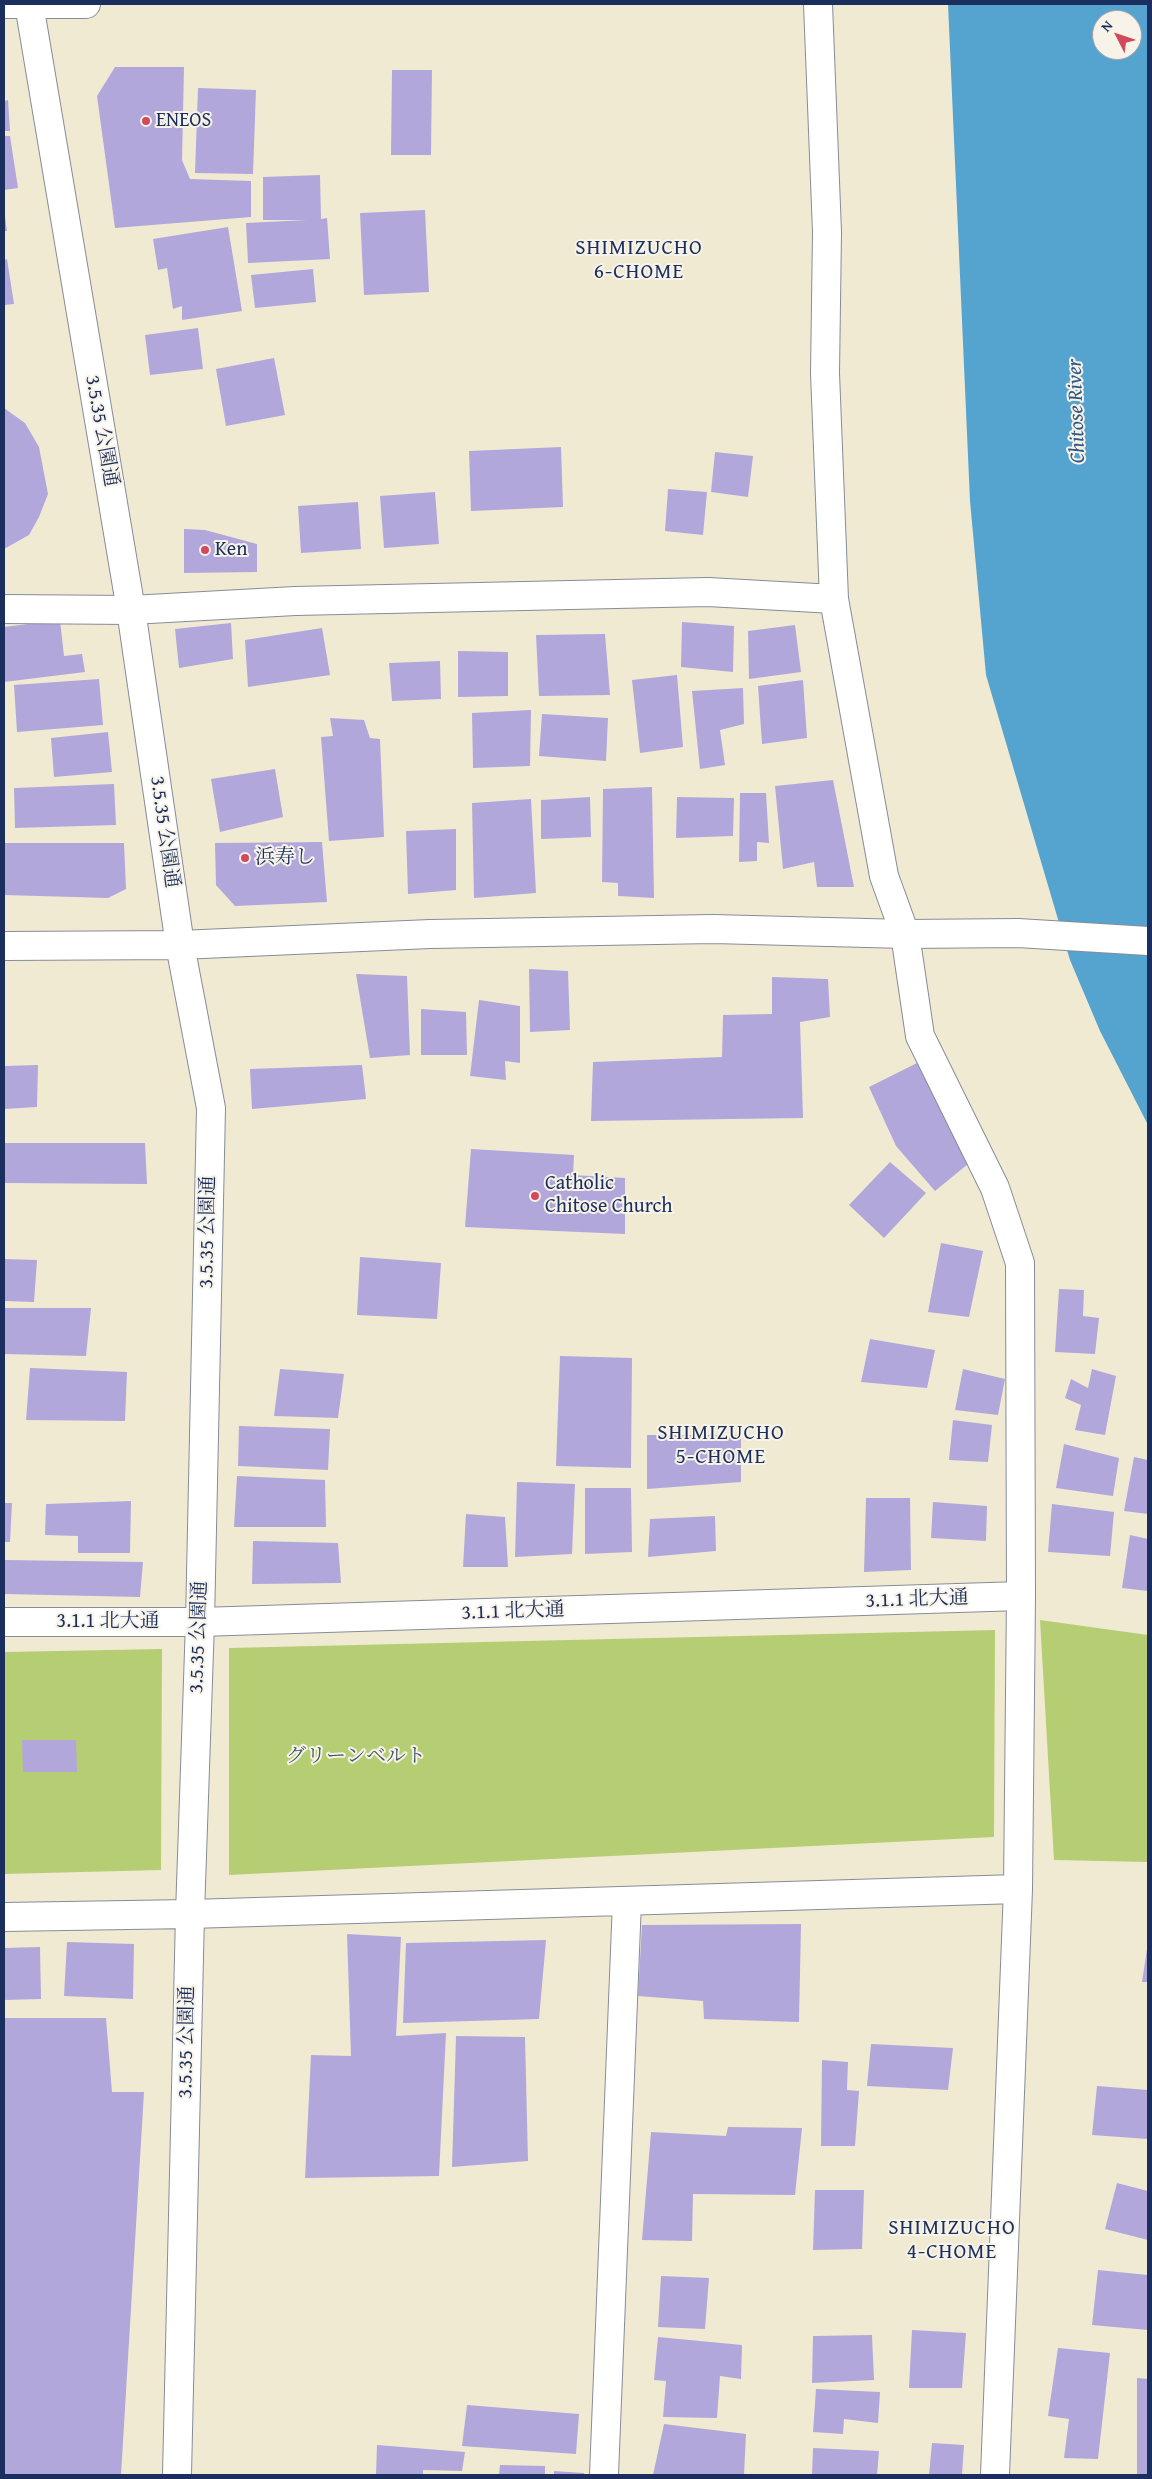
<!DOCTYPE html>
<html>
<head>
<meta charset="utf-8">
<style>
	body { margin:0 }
	#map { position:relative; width:1152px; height:2479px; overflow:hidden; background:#f1ead3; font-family:"Gentium Book Plus",serif }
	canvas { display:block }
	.frame { position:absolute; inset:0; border:5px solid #1b2f5e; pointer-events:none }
	.north { position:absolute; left:1092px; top:10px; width:50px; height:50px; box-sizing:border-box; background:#f7f3e8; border:1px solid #9fa5b1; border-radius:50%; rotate:311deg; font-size:14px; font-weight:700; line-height:20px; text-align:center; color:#1b2f5e }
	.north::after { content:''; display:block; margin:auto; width:18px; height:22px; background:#d1495b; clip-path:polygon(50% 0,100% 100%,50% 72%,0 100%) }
</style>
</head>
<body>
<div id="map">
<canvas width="1152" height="2479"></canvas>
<div class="frame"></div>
<div class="north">N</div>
</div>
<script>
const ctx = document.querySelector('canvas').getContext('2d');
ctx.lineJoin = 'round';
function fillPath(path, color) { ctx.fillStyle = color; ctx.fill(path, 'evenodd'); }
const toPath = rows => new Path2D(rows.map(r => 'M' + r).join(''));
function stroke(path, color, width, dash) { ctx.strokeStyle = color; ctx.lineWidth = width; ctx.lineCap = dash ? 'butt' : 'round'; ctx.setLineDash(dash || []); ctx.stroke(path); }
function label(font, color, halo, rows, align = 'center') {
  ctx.font = font + ' "Gentium Book Plus","Noto Serif JP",serif'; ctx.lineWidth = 4; ctx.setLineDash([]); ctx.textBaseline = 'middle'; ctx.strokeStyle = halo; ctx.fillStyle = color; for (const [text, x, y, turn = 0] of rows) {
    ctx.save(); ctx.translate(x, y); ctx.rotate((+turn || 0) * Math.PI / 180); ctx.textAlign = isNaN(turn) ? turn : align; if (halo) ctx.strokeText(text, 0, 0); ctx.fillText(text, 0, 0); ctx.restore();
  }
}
fillPath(toPath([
	[1040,1620,1148,1635,1148,1862,1054,1860],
	[995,1630,994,1837,229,1875,229,1648],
	[162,1649,161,1870,4,1874,4,1652]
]), '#b5ce74');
fillPath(toPath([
	[948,4,1148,4,1148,1125,1100,1031,1070,960,986,675,970,501],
	[1102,20,1132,20,1132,50,1102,50]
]), '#55a3cf');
fillPath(toPath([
	[115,67,184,67,182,160,190,179,251,181,251,217,115,228,97,96],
	[392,70,432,70,431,155,391,155],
	[198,88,256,90,253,174,195,173],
	[8,100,10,131,4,131,4,101],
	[4,136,10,136,18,188,4,190],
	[320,175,321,219,327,218,330,259,248,263,246,223,307,220,263,220,263,177],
	[4,210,7,231,4,231],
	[425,210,429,292,364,295,360,213],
	[228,227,242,311,182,320,182,306,173,309,167,268,158,270,153,239],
	[7,259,14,304,4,305,4,260],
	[313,269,316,302,255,308,251,275],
	[198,328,203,369,150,375,145,335],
	[274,358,285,415,226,426,216,369],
	[4,408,25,423,39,447,48,494,39,517,29,535,4,549],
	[561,447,563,507,471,511,469,451],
	[715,452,753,456,748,497,711,492],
	[668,489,707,492,703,535,665,531],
	[435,492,439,544,384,548,380,496],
	[358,502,361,549,301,553,298,506],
	[184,529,205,530,257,544,257,572,184,573],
	[60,620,64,656,82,654,85,672,4,682,4,627],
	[682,622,734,626,733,672,681,667],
	[231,623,233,659,179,668,175,629],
	[795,625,801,672,749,679,748,631],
	[322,628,330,675,248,687,245,640],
	[605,634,610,695,539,696,536,635],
	[458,651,508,652,508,696,458,697],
	[440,661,441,699,392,701,389,663],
	[677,675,683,747,640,753,632,680],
	[99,679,103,725,17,732,14,685],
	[803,680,807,738,762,744,758,686],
	[743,688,744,724,720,730,725,765,700,769,692,691],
	[531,710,530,766,473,768,472,713],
	[542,714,608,718,606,761,539,756],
	[330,718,364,720,370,738,380,739,384,837,329,841,321,737,333,736],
	[108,732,112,772,54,777,51,738],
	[275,769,283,817,220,832,211,779],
	[833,780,854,887,817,887,814,862,783,869,775,786],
	[114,784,116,825,15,828,14,788],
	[652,787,654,898,618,896,618,883,602,882,603,789],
	[740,793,766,793,769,843,757,842,757,861,739,862],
	[590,797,591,837,541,839,541,800],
	[677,797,734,798,733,836,676,838],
	[531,799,536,893,474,898,472,803],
	[456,829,456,890,408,894,406,831],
	[322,842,327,902,235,906,216,885,215,843],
	[4,843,124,843,126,889,108,898,4,895],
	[529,969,568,971,570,1030,530,1032],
	[356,974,407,976,410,1055,370,1058],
	[772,977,828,979,830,1017,800,1022,803,1118,591,1121,593,1062,722,1057,723,1015,772,1014],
	[479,1000,520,1006,520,1063,505,1061,506,1080,470,1076],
	[421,1009,466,1012,467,1055,421,1055],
	[917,1063,968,1164,935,1191,896,1146,869,1087],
	[38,1065,37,1107,4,1109,4,1066],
	[362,1065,366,1099,252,1109,250,1069],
	[4,1143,145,1143,147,1184,4,1183],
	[471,1149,574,1155,573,1175,625,1178,625,1234,465,1227],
	[890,1162,926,1193,884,1238,849,1205],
	[941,1243,983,1251,969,1317,928,1312],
	[360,1257,441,1263,437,1319,357,1315],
	[4,1259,37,1260,34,1302,4,1301],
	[1059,1289,1084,1290,1083,1316,1099,1318,1095,1354,1055,1352],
	[4,1308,91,1308,86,1356,4,1354],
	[870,1339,935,1350,927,1388,861,1382],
	[560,1356,632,1358,631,1468,556,1466],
	[30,1368,127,1372,125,1421,26,1420],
	[280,1369,344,1374,338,1418,274,1416],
	[963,1369,1005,1379,998,1415,955,1410],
	[1092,1369,1116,1376,1105,1435,1075,1430,1081,1405,1065,1398,1071,1379,1088,1388],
	[953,1420,992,1425,988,1462,949,1460],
	[239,1426,330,1429,328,1470,238,1466],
	[647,1435,741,1435,741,1482,647,1489],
	[1064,1444,1119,1458,1113,1496,1056,1488],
	[1134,1457,1148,1460,1148,1514,1124,1511],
	[237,1476,325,1480,326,1527,234,1527],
	[517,1482,575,1484,572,1554,515,1557],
	[585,1488,631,1488,632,1552,585,1554],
	[866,1498,910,1498,911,1570,864,1572],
	[131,1501,130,1553,78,1553,78,1536,45,1535,46,1504],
	[933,1502,987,1506,986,1541,931,1538],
	[4,1503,12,1503,10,1542,4,1542],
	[1052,1504,1114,1512,1110,1556,1048,1552],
	[466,1514,505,1517,508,1567,463,1567],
	[715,1516,716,1551,648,1557,650,1519],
	[1130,1535,1148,1539,1148,1591,1122,1588],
	[253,1541,338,1543,341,1583,252,1584],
	[4,1560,143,1562,140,1597,4,1594],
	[22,1740,76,1740,77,1772,23,1772],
	[801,1924,799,2022,704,2019,703,2001,638,1996,642,1925],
	[347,1934,401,1937,396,2036,446,2033,439,2176,305,2178,311,2055,351,2056],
	[546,1940,539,2019,403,2023,406,1943],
	[67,1942,134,1944,133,1999,64,1996],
	[40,1947,41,1999,4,2000,4,1948],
	[1147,1949,1148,1982,1142,1982],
	[4,2018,106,2018,112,2092,144,2092,121,2475,4,2475],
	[456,2036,525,2037,528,2161,452,2167],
	[871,2044,953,2048,948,2090,867,2086],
	[822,2060,848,2062,847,2090,859,2091,855,2146,821,2146],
	[1097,2086,1148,2090,1148,2139,1092,2135],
	[728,2127,802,2128,795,2195,693,2194,692,2241,642,2240,651,2132,726,2136],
	[1117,2183,1148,2191,1148,2240,1105,2229],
	[815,2190,864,2190,862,2249,813,2250],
	[1098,2270,1148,2275,1148,2330,1092,2325],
	[661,2276,709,2278,705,2329,658,2327],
	[912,2330,966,2333,962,2388,909,2388],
	[872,2335,874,2380,812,2383,813,2336],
	[658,2337,742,2345,741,2379,720,2376,717,2418,663,2417,666,2381,654,2380],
	[1058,2348,1110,2353,1098,2459,1064,2458,1069,2419,1048,2416],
	[1137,2378,1148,2379,1148,2475,1137,2475],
	[816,2389,880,2392,878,2423,844,2419,843,2434,813,2432],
	[467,2405,579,2414,576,2454,462,2446],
	[664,2424,746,2434,744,2475,653,2475],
	[932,2443,964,2445,962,2475,929,2475],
	[377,2445,465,2452,462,2471,423,2470,423,2475,376,2475],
	[813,2448,879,2451,877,2475,812,2475],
	[500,2465,545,2466,545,2475,499,2475],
	[554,2471,584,2473,584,2475,554,2475]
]), '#b2a7db');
const street = toPath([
	[818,4,827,232,825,373,834,599,884,876,905,934,920,1036,995,1188,1020,1263,1021,1596,1018,1889,995,2475],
	[4,609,131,610,295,601,708,592,834,599],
	[200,1622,1021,1596],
	[190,1914,1018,1889],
	[604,2475,627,1901]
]);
const secondary = toPath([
	[86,4,29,4,131,610,180,945,211,1108,200,1622,190,1914,177,2475],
	[4,946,180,945,430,934,713,929,905,934,1018,933,1148,941],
	[4,1622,200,1622],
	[4,1917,190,1914]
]);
const highway = toPath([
	[4,4,29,4]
]);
stroke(street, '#868c98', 30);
stroke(secondary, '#868c98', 30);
stroke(highway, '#868c98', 30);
stroke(street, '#fff', 28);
stroke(secondary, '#fff', 28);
stroke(highway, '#fff', 28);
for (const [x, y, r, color] of [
	[146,121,5,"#d1495b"],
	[205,550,5,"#d1495b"],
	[245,858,5,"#d1495b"],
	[535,1196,5,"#d1495b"]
]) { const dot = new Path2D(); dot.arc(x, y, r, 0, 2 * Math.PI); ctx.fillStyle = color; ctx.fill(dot); stroke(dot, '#f7f3e8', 2); }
label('20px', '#1b2f5e', '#f7f3e8', [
	["ENEOS",156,121],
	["Ken",215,550],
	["浜寿し",255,858],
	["Catholic",545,1184],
	["Chitose Church",545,1207]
], 'left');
label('20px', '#1b2f5e', '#f7f3e8', [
	["3.5.35 公園通",101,431,80],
	["3.5.35 公園通",164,832,82],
	["3.5.35 公園通",208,1232,-89],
	["3.1.1 北大通",917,1600,-2],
	["3.1.1 北大通",513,1612,-2],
	["3.1.1 北大通",108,1622],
	["3.5.35 公園通",199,1637,-88],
	["3.5.35 公園通",187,2042,-89]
]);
label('20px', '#425764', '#f7f3e8', [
	["グリーンベルト",356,1757]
]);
ctx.letterSpacing = '1px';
label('21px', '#1b2f5e', '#f7f3e8', [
	["SHIMIZUCHO",639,249],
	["6-CHOME",639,273],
	["SHIMIZUCHO",721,1434],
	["5-CHOME",721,1458],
	["SHIMIZUCHO",952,2229],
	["4-CHOME",952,2253]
]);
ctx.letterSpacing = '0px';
label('italic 21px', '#2f5886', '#f7f3e8', [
	["Chitose River",1077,411,-92]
]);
</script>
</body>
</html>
